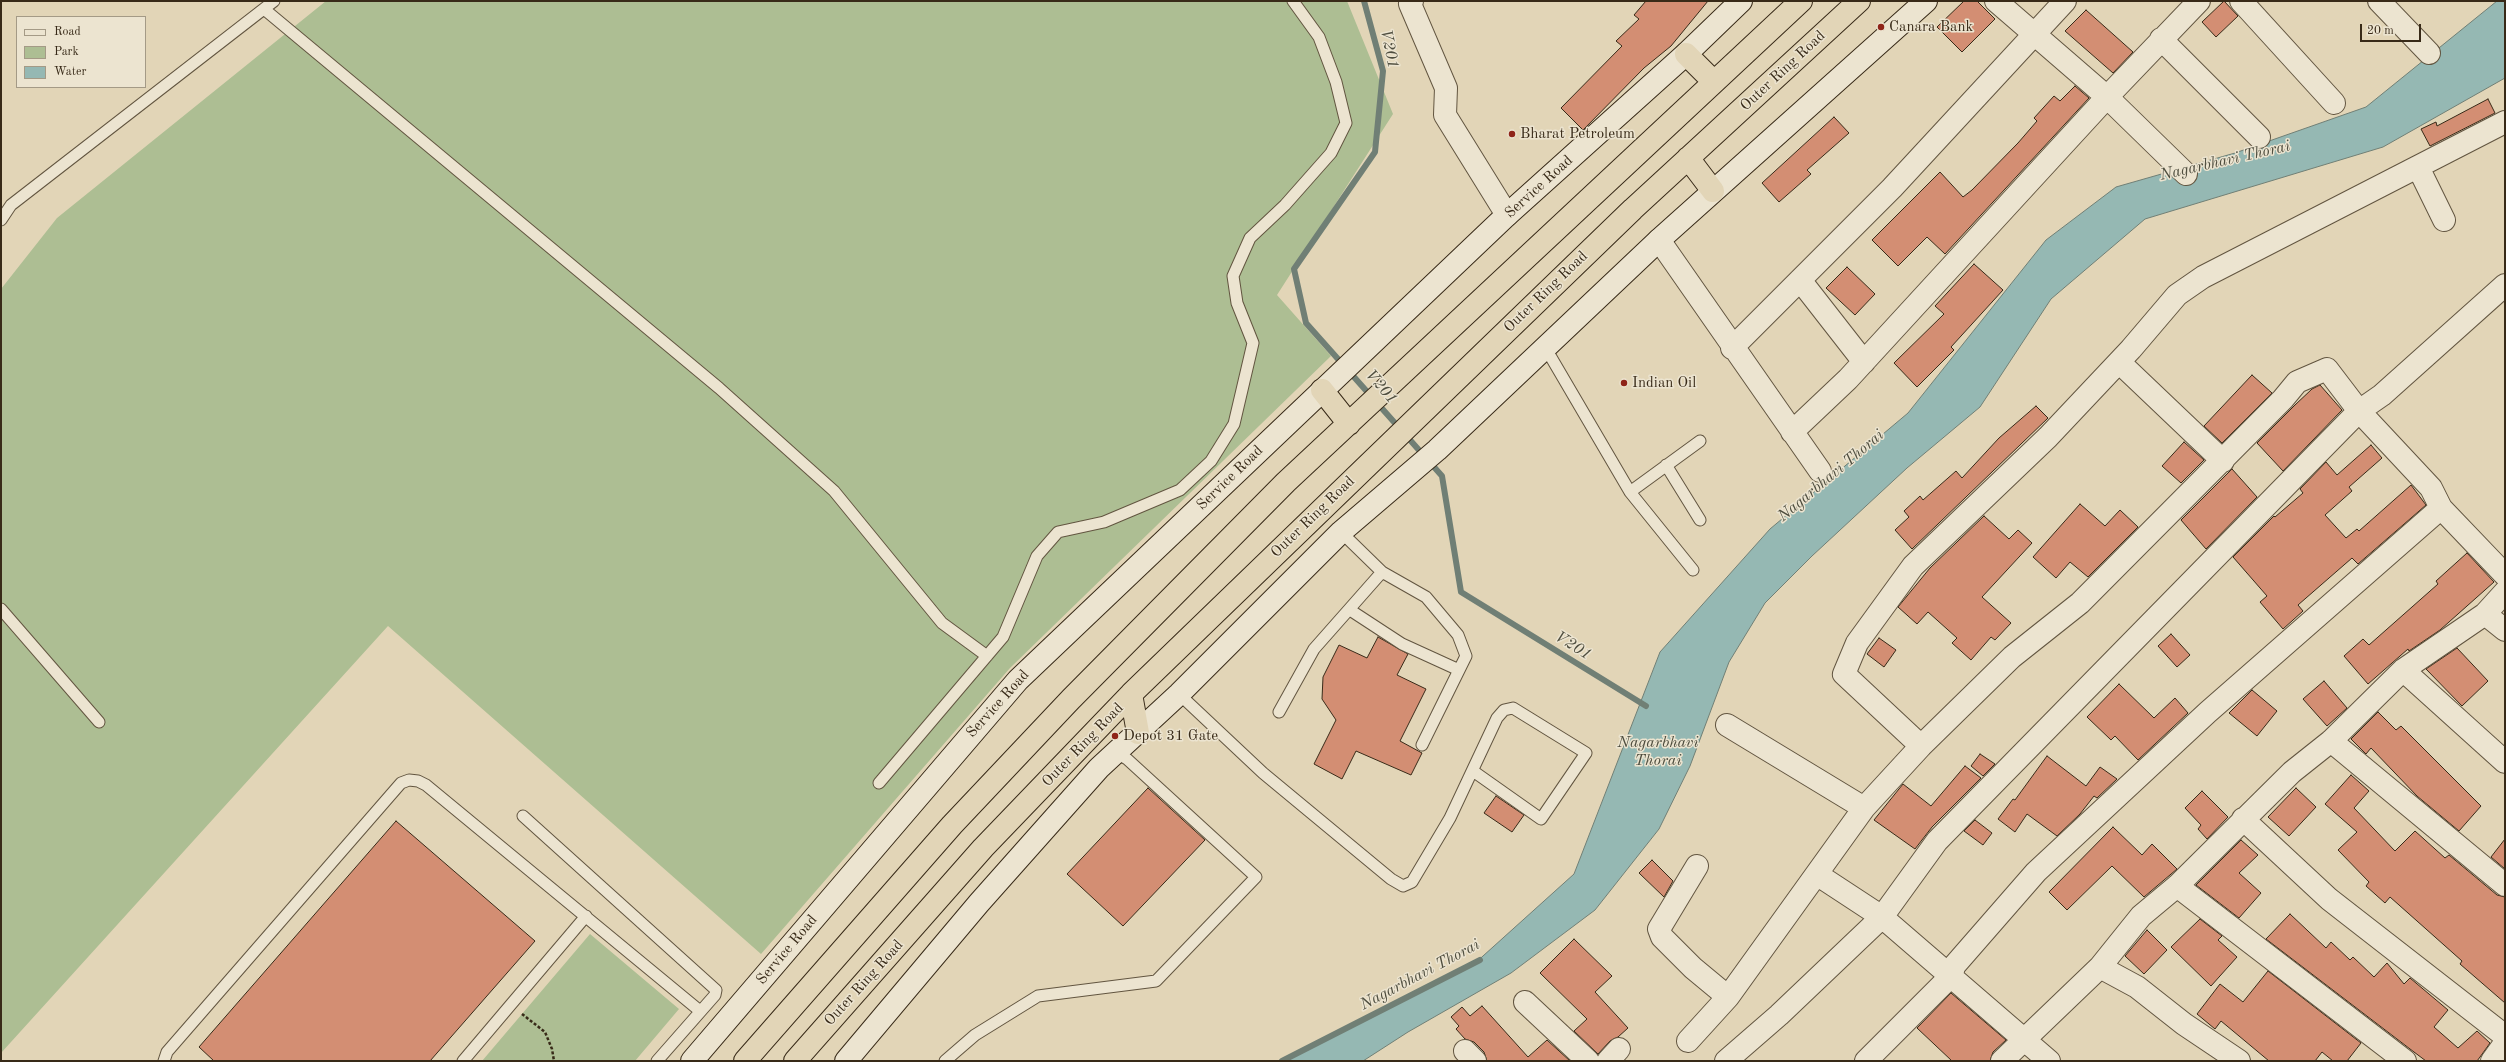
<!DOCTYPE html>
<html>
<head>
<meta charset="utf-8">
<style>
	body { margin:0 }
	#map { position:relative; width:2506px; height:1062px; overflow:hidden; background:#e2d5b7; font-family:"Old Standard TT",serif }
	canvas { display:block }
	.frame { position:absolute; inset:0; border:2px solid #382a18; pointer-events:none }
	.legend { position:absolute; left:16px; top:16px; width:130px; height:72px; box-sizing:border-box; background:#ece4d0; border:1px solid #a49a86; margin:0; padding:5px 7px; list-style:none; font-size:12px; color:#382a18 }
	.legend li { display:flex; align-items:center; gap:8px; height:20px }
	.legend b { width:20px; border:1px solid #a49a86 }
	.scale { position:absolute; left:2360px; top:24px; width:61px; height:18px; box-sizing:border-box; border:2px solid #382a18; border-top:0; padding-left:5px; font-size:12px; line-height:14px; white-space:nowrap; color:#382a18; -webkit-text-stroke:3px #ece4d0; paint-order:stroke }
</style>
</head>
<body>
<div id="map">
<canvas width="2506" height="1062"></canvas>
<div class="frame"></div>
<ul class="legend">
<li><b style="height:5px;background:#ece4d0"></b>Road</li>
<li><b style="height:11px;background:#adbe93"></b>Park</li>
<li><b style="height:11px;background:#95b8b3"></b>Water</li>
</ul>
<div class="scale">20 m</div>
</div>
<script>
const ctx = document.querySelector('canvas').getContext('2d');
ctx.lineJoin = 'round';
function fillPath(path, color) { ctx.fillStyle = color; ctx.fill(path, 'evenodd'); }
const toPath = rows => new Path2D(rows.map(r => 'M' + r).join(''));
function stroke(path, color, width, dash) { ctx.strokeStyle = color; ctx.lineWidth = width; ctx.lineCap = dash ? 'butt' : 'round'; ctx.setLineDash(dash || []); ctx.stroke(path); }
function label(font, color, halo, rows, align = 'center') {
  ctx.font = font + ' "Old Standard TT",serif'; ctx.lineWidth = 3; ctx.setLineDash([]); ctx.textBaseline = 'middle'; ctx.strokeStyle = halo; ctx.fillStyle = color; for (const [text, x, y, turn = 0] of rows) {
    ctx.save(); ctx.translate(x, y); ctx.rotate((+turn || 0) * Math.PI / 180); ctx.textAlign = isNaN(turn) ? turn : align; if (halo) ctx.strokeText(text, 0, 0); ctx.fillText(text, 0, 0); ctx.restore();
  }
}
fillPath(toPath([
	[326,1,1347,1,1393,114,1277,295,1331,356,1010,668,761,954,388,626,1,1053,1,289,57,218],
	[590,934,679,1009,635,1061,482,1061]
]), '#adbe93');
const water = toPath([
	[2497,1,2505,1,2505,78,2383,147,2145,219,2051,299,1980,407,1907,468,1812,556,1765,603,1729,662,1690,766,1659,829,1595,910,1511,973,1408,1032,1363,1061,1282,1061,1473,965,1574,874,1660,652,1770,529,1908,413,2046,240,2116,187,2235,153,2366,107,2497,1]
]);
fillPath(water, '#95b8b3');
stroke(water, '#707f75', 1);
stroke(toPath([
	[1364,1,1383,71,1375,152,1294,269,1306,323,1442,476,1461,592,1646,706],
	[1282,1061,1480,960]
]), '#707f75', 6);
const building = toPath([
	[1646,1,1708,1,1671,46,1644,68,1583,130,1561,108,1622,46,1616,41,1639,19,1634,15,1646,1],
	[1964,1,1977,1,1995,19,1962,52,1937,27,1964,1],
	[2224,1,2238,16,2216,37,2202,22,2224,1],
	[2086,10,2133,52,2113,73,2065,31,2086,10],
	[2075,86,2089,98,1945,254,1927,237,1898,266,1872,240,1940,172,1963,197,1972,190,2018,143,2037,121,2034,118,2054,96,2060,101,2075,86],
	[2488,99,2495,113,2430,146,2421,129,2436,122,2437,126,2488,99],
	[1834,117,1849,133,1807,170,1811,174,1779,202,1762,183,1834,117],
	[1974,264,2003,290,1951,347,1954,350,1917,387,1894,363,1944,314,1935,306,1974,264],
	[1847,267,1875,294,1855,315,1826,288,1847,267],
	[2252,375,2272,393,2222,443,2204,426,2252,375],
	[2320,385,2342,410,2283,471,2257,443,2295,405,2312,389,2320,385],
	[2036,406,2048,418,1912,549,1895,530,1909,517,1904,511,1920,496,1923,500,1956,471,1962,478,1999,438,2036,406],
	[2184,442,2204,460,2181,483,2162,466,2184,442],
	[2371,445,2382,458,2349,487,2352,491,2325,515,2346,538,2357,529,2359,531,2411,485,2426,505,2358,564,2352,558,2298,605,2303,611,2283,629,2260,602,2267,596,2233,557,2274,516,2275,517,2303,493,2300,489,2326,462,2337,475,2371,445],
	[2232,469,2257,497,2206,549,2181,520,2232,469],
	[2080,504,2105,526,2120,510,2138,527,2088,577,2070,562,2056,578,2033,557,2080,504],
	[1984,516,2009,539,2018,530,2032,543,1982,597,2011,623,1995,640,1991,637,1971,660,1952,643,1957,638,1928,612,1917,624,1898,607,1930,568,1984,516],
	[2467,553,2494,582,2440,630,2409,651,2408,649,2368,684,2344,656,2363,639,2369,645,2438,584,2436,581,2467,553],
	[2171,634,2190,655,2177,667,2158,646,2171,634],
	[1378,637,1408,654,1397,675,1426,689,1400,741,1422,753,1411,775,1356,751,1342,779,1314,764,1336,720,1322,699,1323,677,1339,645,1367,658,1378,637],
	[1879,638,1896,650,1884,667,1867,654,1879,638],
	[2457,648,2488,681,2462,706,2426,669,2457,648],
	[2324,681,2347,708,2327,726,2303,699,2324,681],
	[2119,684,2154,718,2175,698,2188,713,2138,760,2115,736,2111,740,2087,717,2119,684],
	[2252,690,2277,711,2257,736,2229,713,2252,690],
	[2378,712,2396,730,2401,726,2481,806,2459,831,2417,796,2371,748,2366,754,2351,739,2378,712],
	[1980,754,1995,764,1983,776,1971,766,1980,754],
	[2047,756,2086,786,2100,767,2117,779,2097,798,2094,796,2080,814,2057,836,2027,814,2015,832,1998,819,2013,799,2015,800,2047,756],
	[1965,766,1981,778,1932,827,1915,849,1874,820,1903,784,1931,806,1965,766],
	[2351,775,2369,791,2354,808,2395,851,2415,831,2445,858,2449,855,2497,895,2505,897,2505,1003,2460,964,2462,961,2390,897,2385,903,2366,886,2369,882,2338,850,2357,832,2325,804,2351,775],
	[1148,788,1205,840,1123,926,1067,874,1148,788],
	[2296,788,2316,807,2289,836,2268,817,2296,788],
	[2202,791,2228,817,2207,839,2198,829,2201,825,2185,808,2202,791],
	[1496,796,1524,815,1512,832,1484,813,1496,796],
	[1975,820,1992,833,1983,845,1964,831,1975,820],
	[396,821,535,941,430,1061,214,1061,199,1047,396,821],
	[2113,827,2142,855,2152,844,2177,869,2144,897,2112,866,2067,910,2049,892,2113,827],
	[2505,839,2505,869,2491,857,2505,839],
	[2241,840,2258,855,2239,873,2261,893,2239,918,2196,885,2241,840],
	[1652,860,1673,881,1664,897,1639,873,1652,860],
	[2290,914,2326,948,2331,942,2350,960,2353,957,2374,977,2387,963,2404,984,2410,978,2448,1010,2434,1027,2458,1048,2477,1031,2490,1043,2480,1057,2477,1061,2426,1061,2414,1052,2266,939,2290,914],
	[2200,919,2222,936,2218,940,2237,957,2211,986,2171,947,2200,919],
	[2147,930,2167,950,2144,974,2125,956,2147,930],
	[1574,939,1612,976,1595,992,1628,1028,1618,1037,1610,1041,1598,1054,1574,1031,1587,1019,1540,973,1574,939],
	[2268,971,2361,1043,2347,1061,2333,1061,2322,1052,2315,1061,2269,1061,2221,1021,2215,1029,2197,1014,2220,984,2243,1002,2268,971],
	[1951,993,2006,1040,1993,1052,1990,1061,1952,1061,1917,1028,1951,993],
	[1482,1006,1528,1057,1547,1040,1570,1061,1487,1061,1484,1052,1474,1042,1465,1039,1456,1029,1459,1026,1451,1017,1462,1007,1470,1016,1482,1006]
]);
fillPath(building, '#d38e73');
stroke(building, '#382a18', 1);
const lane = toPath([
	[264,9,719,388,834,491,942,623,987,656],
	[1,220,11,205,274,1],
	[1545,347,1630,492,1693,570],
	[1666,465,1700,520],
	[1630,492,1700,441],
	[1341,532,1382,572,1426,597,1458,635,1466,656,1422,745],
	[1,609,99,722],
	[1350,610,1402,644,1459,670],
	[1179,694,1263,773,1391,879,1403,886,1412,882,1450,818,1497,718,1504,710,1513,708,1586,753,1541,819,1473,771],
	[1279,712,1314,649,1382,572],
	[879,783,1003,637,1037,556,1058,532,1104,522,1180,490,1211,461,1234,424,1253,343,1237,303,1233,276,1250,238,1285,205,1331,153,1346,123,1336,82,1319,37,1293,1],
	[523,816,716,990,715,995,657,1061],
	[164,1061,167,1052,401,783,409,780,418,781,426,785,700,1011],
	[463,1061,586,916],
	[945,1061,975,1035,1038,996,1156,981,1256,877,1127,759,1116,753]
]);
const street = toPath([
	[1412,1,1410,4,1446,88,1445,115,1507,215],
	[1996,1,2107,97,2186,174],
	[2241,1,2334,103],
	[2379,1,2429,53],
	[2161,39,2259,137],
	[2418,167,2444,220],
	[1659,240,1820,471],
	[1800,280,1864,362],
	[1732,348,1892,188,2065,1],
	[2119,362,2223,461],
	[1792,432,1848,379,2107,97,2199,1],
	[2485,614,2505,630],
	[2403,670,2505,762],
	[1727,725,1864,808],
	[2331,741,2505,885],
	[1921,746,1844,674,1857,643,1913,566,2048,437,2131,349,2177,295,2203,277,2505,122],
	[2243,819,2329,899,2505,1036],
	[1818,875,1882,917,2049,1061],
	[2177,886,2405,1061],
	[2100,967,2137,987,2184,1024,2239,1061],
	[1728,997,1864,808,1921,746,2012,657,2080,603,2283,399,2297,382,2327,369,2359,411,2431,488,2441,508,2505,575],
	[1525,1002,1588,1061],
	[1688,1041,1728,997,1693,968,1662,937,1659,929,1697,866],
	[1465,1051,1475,1061],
	[1608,1061,1619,1049],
	[1726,1061,1779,1015,1882,917,1937,841,2359,411,2382,395,2505,285],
	[1866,1061,1952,975,1954,966,2036,872,2208,712,2441,508],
	[2002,1061,2100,967,2141,916,2177,886,2292,772,2331,741,2403,670,2485,614,2505,592],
	[2492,1061,2505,1043]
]);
const secondary = toPath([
	[692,1061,1018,680,1507,215,1686,54,1741,1],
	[846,1061,979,903,1099,768,1179,694,1341,532,1437,450,1659,240,1926,1]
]);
const highway = toPath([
	[1686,54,1714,82],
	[1688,158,1713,191],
	[1322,390,1349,424],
	[1131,694,1138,733],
	[745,1061,952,825,1071,699,1286,482,1801,1],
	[795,1061,983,848,1131,694,1633,209,1859,1]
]);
stroke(lane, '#625540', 13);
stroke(street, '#625540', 24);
stroke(secondary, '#382a18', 24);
stroke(highway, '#382a18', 24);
stroke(toPath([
	[522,1014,545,1032,552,1049,554,1061]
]), '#382a18', 2.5, [3, 2]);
stroke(lane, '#ece4d0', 11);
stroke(street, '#ece4d0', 22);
stroke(secondary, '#ece4d0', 22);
stroke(highway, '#e2d5b7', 22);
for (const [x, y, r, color] of [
	[1881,27,4,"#8f2418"],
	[1512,134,4,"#8f2418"],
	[1624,383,4,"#8f2418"],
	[1115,736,4,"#8f2418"]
]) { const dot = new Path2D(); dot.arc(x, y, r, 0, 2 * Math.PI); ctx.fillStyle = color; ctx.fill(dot); stroke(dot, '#ece4d0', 1.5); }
label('15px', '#382a18', '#ece4d0', [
	["Canara Bank",1889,27],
	["Bharat Petroleum",1520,134],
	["Indian Oil",1632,383],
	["Depot 31 Gate",1123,736]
], 'left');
label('15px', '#382a18', '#ece4d0', [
	["Outer Ring Road",1783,71,-43],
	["Service Road",1539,187,-42],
	["Outer Ring Road",1546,292,-44],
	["Service Road",1230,478,-44],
	["Outer Ring Road",1313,517,-44],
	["Service Road",998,704,-48],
	["Outer Ring Road",1083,745,-46],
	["Service Road",787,950,-50],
	["Outer Ring Road",864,983,-48]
]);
label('italic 16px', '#4f4e3f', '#ece4d0', [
	["V201",1389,49,78],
	["Nagarbhavi Thorai",2225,161,-13],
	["V201",1381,387,49],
	["Nagarbhavi Thorai",1831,476,-40],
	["V201",1573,646,32],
	["Nagarbhavi",1658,743],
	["Thorai",1658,761],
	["Nagarbhavi Thorai",1420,975,-28]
]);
</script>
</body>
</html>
